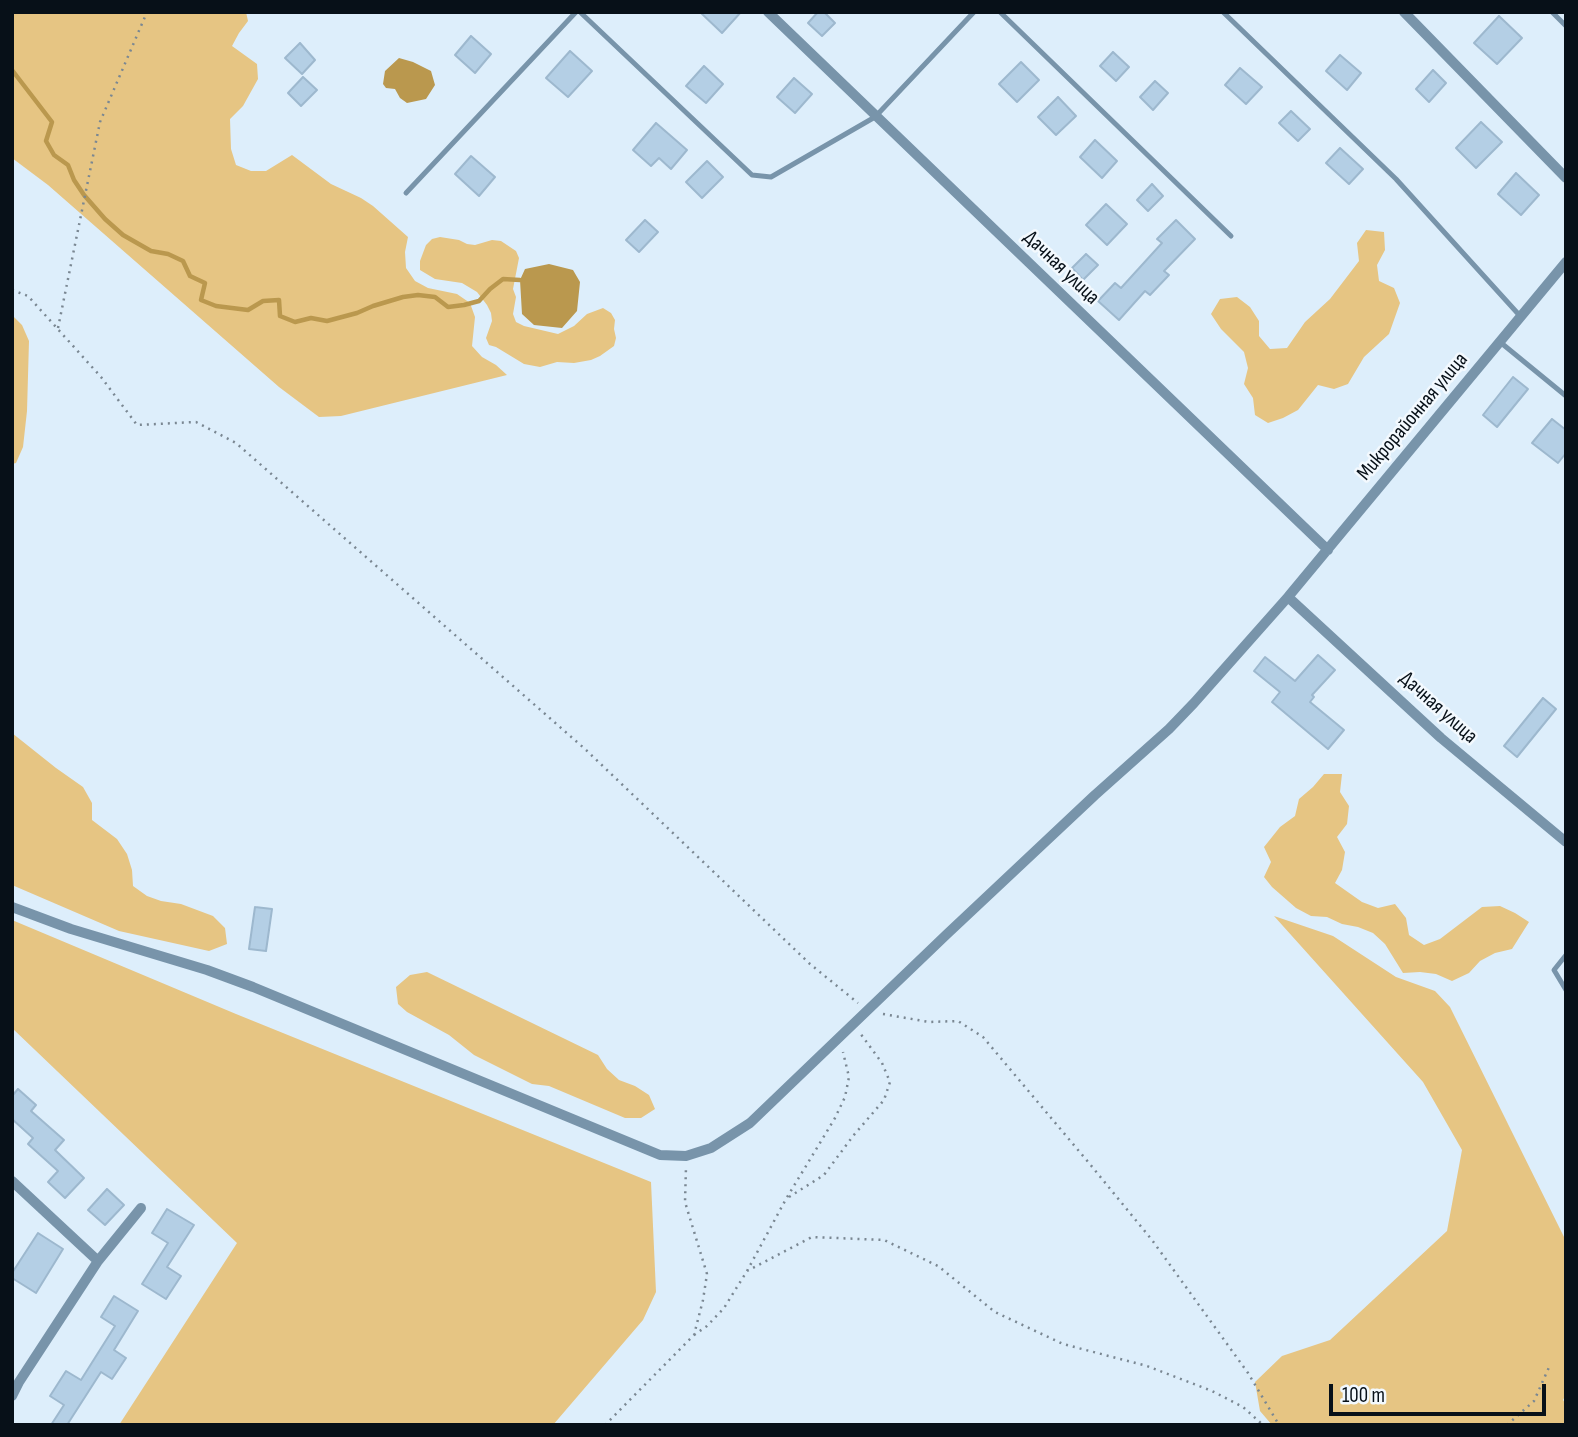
<!DOCTYPE html>
<html>
<head>
<meta charset="utf-8">
<style>
	body { margin:0 }
	#map { position:relative; width:1578px; height:1437px; overflow:hidden; background:#ddeefb; font-family:"Sofia Sans Condensed",sans-serif }
	canvas { display:block }
	.frame { position:absolute; inset:0; border:14px solid #071018; pointer-events:none }
	.scale { position:absolute; left:1329px; top:1384px; width:217px; height:32px; box-sizing:border-box; border:4px solid #071018; border-top:0; padding-left:9px; font-size:21px; line-height:24px; white-space:nowrap; color:#071018; -webkit-text-stroke:5px #f3f9fe; paint-order:stroke }
</style>
</head>
<body>
<div id="map">
<canvas width="1578" height="1437"></canvas>
<div class="frame"></div>
<div class="scale">100 m</div>
</div>
<script>
const ctx = document.querySelector('canvas').getContext('2d');
ctx.lineJoin = 'round';
function fillPath(path, color) { ctx.fillStyle = color; ctx.fill(path, 'evenodd'); }
const toPath = rows => new Path2D(rows.map(r => 'M' + r).join(''));
function stroke(path, color, width, dash) { ctx.strokeStyle = color; ctx.lineWidth = width; ctx.lineCap = dash ? 'butt' : 'round'; ctx.setLineDash(dash || []); ctx.stroke(path); }
function label(font, color, halo, rows, align = 'center') {
  ctx.font = font + ' "Sofia Sans Condensed",sans-serif'; ctx.lineWidth = 5; ctx.setLineDash([]); ctx.textBaseline = 'middle'; ctx.strokeStyle = halo; ctx.fillStyle = color; for (const [text, x, y, turn = 0] of rows) {
    ctx.save(); ctx.translate(x, y); ctx.rotate((+turn || 0) * Math.PI / 180); ctx.textAlign = isNaN(turn) ? turn : align; if (halo) ctx.strokeText(text, 0, 0); ctx.fillText(text, 0, 0); ctx.restore();
  }
}
fillPath(toPath([
	[12,12,246,12,248,21,239,33,232,46,257,64,258,79,243,106,230,119,231,149,236,165,251,171,266,171,292,155,331,184,361,198,373,206,408,237,405,252,406,268,415,281,428,288,457,294,470,303,475,317,472,346,482,357,496,365,507,375,341,416,319,417,279,387,48,185,12,158],
	[1366,230,1384,232,1385,250,1377,265,1379,281,1394,288,1400,303,1389,334,1364,357,1348,384,1334,389,1318,385,1298,410,1283,418,1268,423,1255,415,1253,398,1244,384,1248,368,1244,352,1221,329,1211,314,1220,299,1237,297,1250,307,1259,321,1259,336,1270,349,1287,348,1305,322,1330,299,1359,261,1357,243],
	[440,237,459,240,467,244,475,245,492,240,501,241,516,251,519,258,513,289,516,297,513,314,516,322,524,326,558,334,574,326,587,314,603,308,611,313,615,320,614,329,616,338,614,346,600,356,591,360,574,363,557,362,540,367,524,364,496,347,489,345,486,338,492,321,491,313,487,305,477,292,462,283,435,279,420,270,420,261,426,245,432,239],
	[12,315,22,325,29,341,27,411,23,447,16,463,12,464],
	[12,733,56,768,83,787,92,803,92,820,117,839,127,854,132,870,133,886,147,896,161,901,181,904,213,916,225,928,227,944,209,951,119,931,12,885],
	[1324,774,1342,774,1340,792,1349,806,1347,824,1337,837,1345,852,1342,870,1335,883,1362,902,1378,908,1395,904,1406,918,1409,935,1424,945,1440,939,1482,907,1500,906,1515,913,1529,922,1512,949,1495,953,1480,961,1469,973,1452,981,1436,974,1420,972,1403,973,1385,944,1373,933,1358,927,1342,924,1327,917,1311,916,1296,908,1272,887,1264,877,1271,862,1264,847,1280,827,1295,816,1299,799,1313,787],
	[1274,916,1333,936,1396,977,1435,991,1450,1007,1566,1241,1566,1394,1563,1400,1566,1404,1566,1425,1272,1425,1260,1411,1255,1382,1282,1356,1330,1340,1447,1231,1462,1150,1423,1082],
	[12,920,236,1014,651,1182,656,1292,643,1320,553,1425,119,1425,237,1243,12,1028],
	[427,972,598,1055,607,1069,619,1080,635,1086,649,1095,655,1109,641,1118,625,1118,549,1086,532,1084,474,1055,449,1035,407,1012,398,1004,396,987,410,975]
]), '#e6c583');
fillPath(toPath([
	[399,58,413,62,431,71,435,85,426,99,407,103,400,98,395,89,386,88,383,84,385,71],
	[549,264,573,270,580,282,577,311,562,328,534,325,522,314,520,280,525,269]
]), '#ba984e');
stroke(toPath([
	[12,70,52,122,46,141,54,155,68,165,74,180,84,195,105,219,123,235,151,251,168,254,183,261,190,276,205,283,201,300,216,306,248,310,263,301,279,300,280,316,295,322,311,318,327,321,357,313,373,306,403,297,418,295,435,297,448,307,464,305,479,301,490,289,503,279,520,280]
]), '#ba984e', 4.5);
const building = toPath([
	[700,12,741,12,722,33,700,12],
	[818,12,824,12,835,23,822,36,808,23,818,12],
	[1499,16,1522,38,1497,64,1474,43,1499,16],
	[471,36,491,54,475,73,455,55,471,36],
	[300,43,315,60,302,74,285,58,300,43],
	[570,51,592,71,568,97,546,78,570,51],
	[1113,52,1129,67,1116,81,1100,66,1113,52],
	[1340,55,1361,73,1347,90,1326,71,1340,55],
	[1021,62,1039,80,1017,102,999,84,1021,62],
	[704,66,723,84,706,103,686,86,704,66],
	[1240,68,1262,87,1246,104,1225,85,1240,68],
	[1433,70,1446,83,1429,102,1416,89,1433,70],
	[303,77,317,90,301,106,288,93,303,77],
	[794,78,812,94,795,113,777,97,794,78],
	[1155,81,1168,93,1153,110,1140,97,1155,81],
	[1058,97,1076,116,1056,135,1038,117,1058,97],
	[1291,111,1310,129,1298,141,1279,123,1291,111],
	[1481,122,1502,142,1476,168,1456,148,1481,122],
	[656,123,687,150,671,169,659,158,651,166,633,150,656,123],
	[1095,140,1117,161,1102,178,1080,157,1095,140],
	[1340,148,1363,169,1349,184,1326,163,1340,148],
	[471,156,495,177,479,196,455,174,471,156],
	[707,161,723,177,702,198,686,182,707,161],
	[1516,173,1539,195,1521,215,1498,194,1516,173],
	[1152,184,1163,196,1148,211,1137,200,1152,184],
	[1106,204,1127,224,1107,245,1086,225,1106,204],
	[645,220,658,232,639,252,626,240,645,220],
	[1176,220,1195,239,1164,271,1169,275,1150,295,1145,291,1119,320,1098,301,1115,283,1121,288,1162,243,1157,239,1176,220],
	[1086,254,1098,265,1083,280,1072,268,1086,254],
	[1513,377,1528,389,1497,427,1483,415,1513,377],
	[1552,419,1566,430,1566,453,1558,463,1532,443,1552,419],
	[1318,655,1335,670,1312,695,1314,697,1310,702,1344,730,1328,749,1272,702,1280,692,1254,671,1265,657,1295,681,1318,655],
	[1543,698,1556,709,1517,757,1504,746,1543,698],
	[255,907,272,909,266,951,249,949,255,907],
	[18,1089,36,1105,31,1111,64,1140,55,1150,84,1178,65,1198,48,1182,58,1171,28,1144,33,1138,12,1119,12,1096,18,1089],
	[107,1189,124,1205,105,1225,88,1210,107,1189],
	[167,1209,194,1225,167,1267,181,1276,166,1299,142,1284,168,1243,152,1233,167,1209],
	[38,1233,63,1249,36,1293,12,1278,12,1273,38,1233],
	[114,1296,138,1311,114,1350,126,1358,112,1379,101,1372,67,1425,51,1425,64,1405,50,1396,66,1371,81,1380,115,1326,101,1317,114,1296]
]);
fillPath(building, '#b4cfe5');
stroke(building, '#9db8ce', 2);
stroke(toPath([
	[12,290,28,296,101,377,137,425,196,422,236,443,585,749,810,964,858,1003],
	[58,328,100,122,147,12],
	[883,1014,929,1022,958,1021,983,1037,1089,1163,1152,1240,1248,1373,1279,1425],
	[789,1197,824,1175,853,1136,884,1100,890,1082,882,1063,860,1033],
	[747,1271,786,1199,835,1118,845,1097,849,1077,843,1052],
	[694,1335,707,1326,724,1308,747,1271,812,1237,884,1240,938,1266,995,1312,1063,1344,1147,1366,1212,1391,1243,1407,1263,1425],
	[605,1425,694,1335,703,1300,707,1274,685,1202,686,1167],
	[1507,1425,1534,1401,1550,1365]
]), '#7a8792', 2.5, [2, 5]);
stroke(toPath([
	[580,12,752,175,771,177,875,117,974,12],
	[1000,12,1231,236],
	[1223,12,1396,179,1521,317],
	[1552,12,1566,26],
	[406,193,576,12],
	[1500,342,1566,396],
	[1566,955,1554,970,1566,990]
]), '#7894aa', 5);
stroke(toPath([
	[768,12,1328,550],
	[1404,12,1566,178],
	[1288,597,1441,738,1566,842],
	[12,907,71,929,207,970,253,987,660,1155,686,1156,711,1148,750,1123,946,935,1095,795,1169,729,1194,703,1288,597,1566,262],
	[12,1181,98,1261],
	[12,1396,19,1382,98,1261,141,1208]
]), '#7894aa', 10);
label('21px', '#071018', '#f3f9fe', [
	["Дачная улица",1061,268,44],
	["Микрорайонная улица",1413,417,-50],
	["Дачная улица",1438,708,42]
]);
</script>
</body>
</html>
